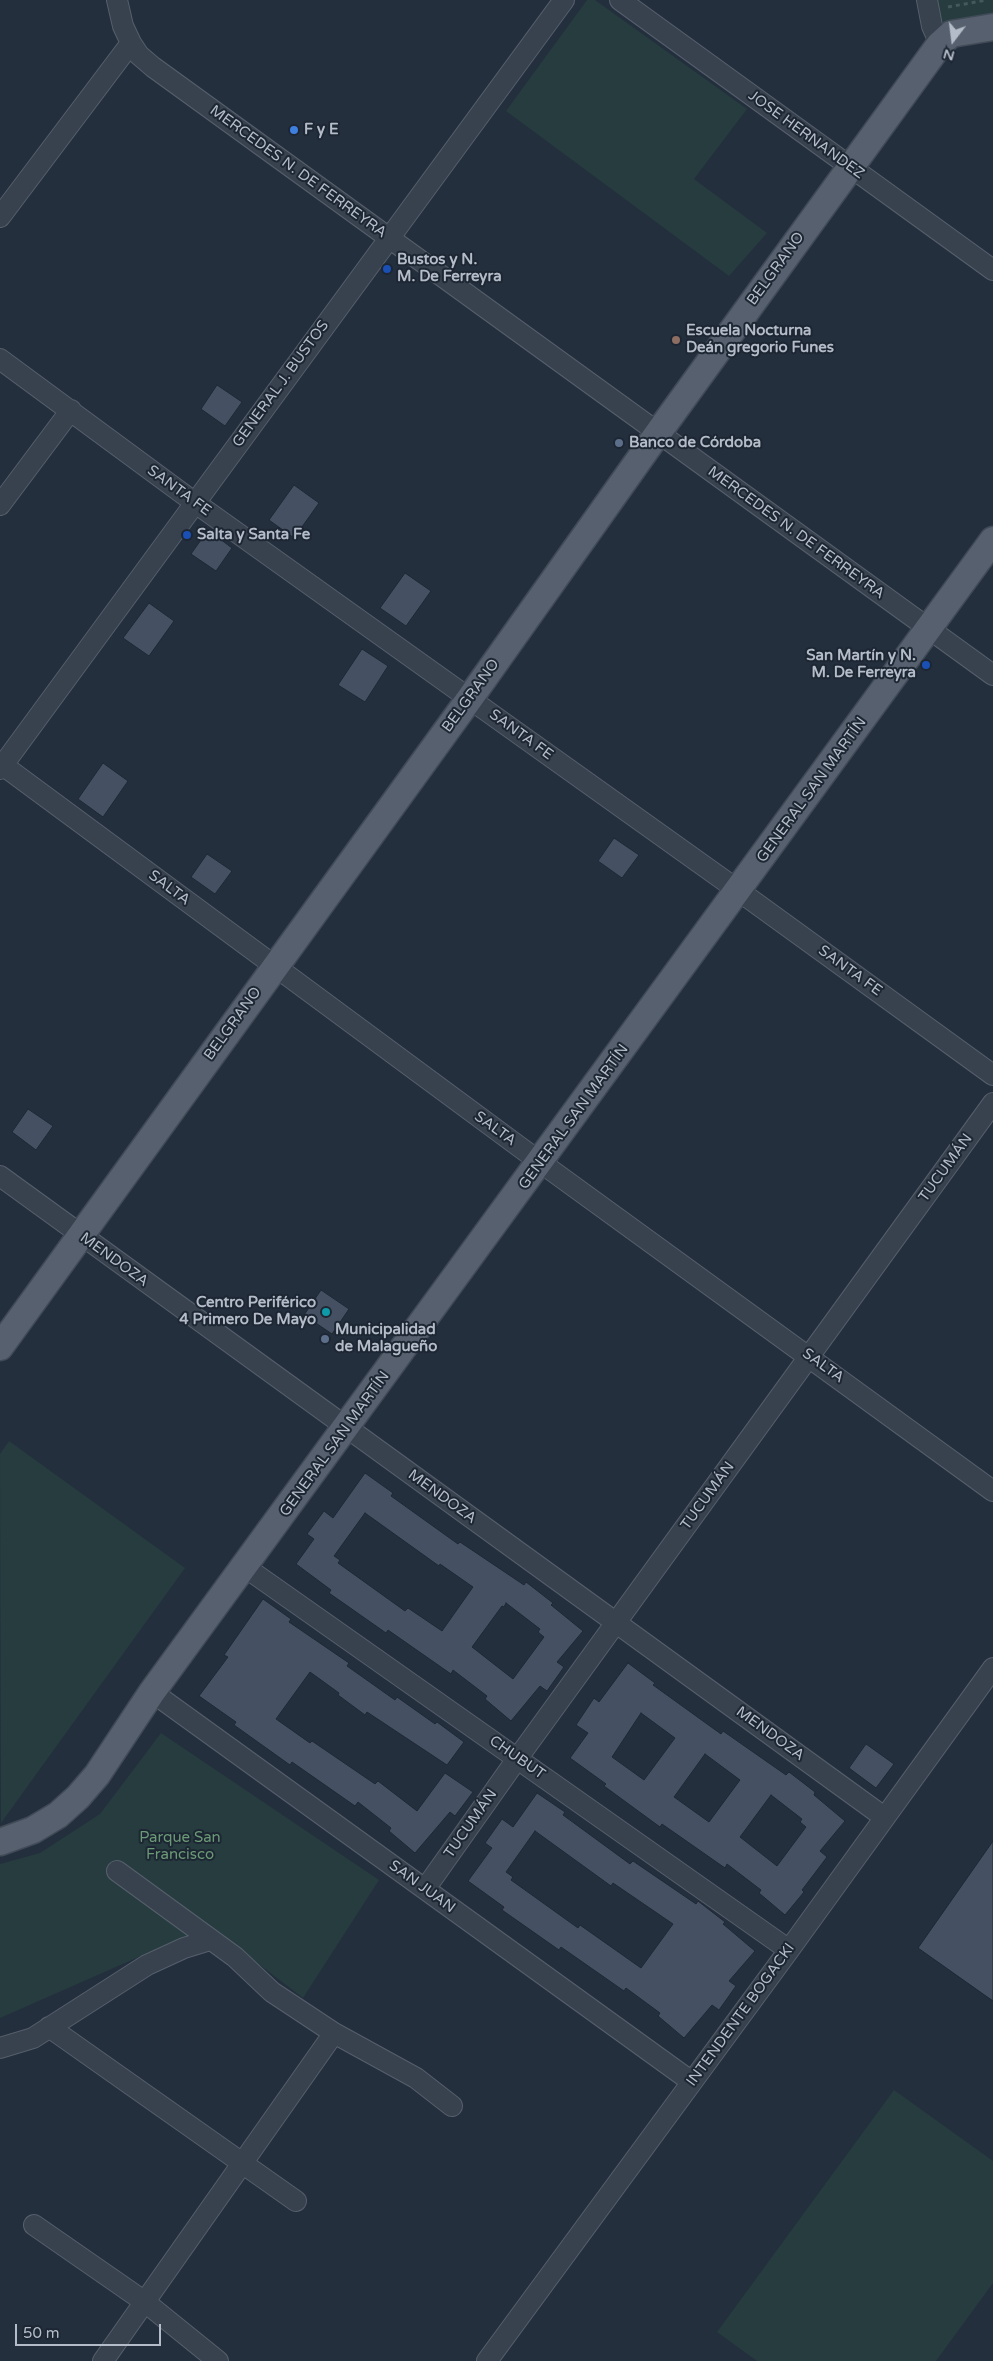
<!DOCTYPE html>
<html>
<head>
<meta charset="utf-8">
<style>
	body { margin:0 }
	#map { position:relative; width:993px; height:2361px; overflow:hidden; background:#242f3e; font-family:"Varela Round",sans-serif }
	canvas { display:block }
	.north { position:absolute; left:928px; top:15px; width:50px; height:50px; -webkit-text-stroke:4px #1d2633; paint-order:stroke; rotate:195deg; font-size:14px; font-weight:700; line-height:20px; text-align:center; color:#b4bcc9 }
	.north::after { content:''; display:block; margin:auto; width:18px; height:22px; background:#b4bcc9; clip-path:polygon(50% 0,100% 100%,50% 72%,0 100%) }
	.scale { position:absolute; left:15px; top:2324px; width:146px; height:22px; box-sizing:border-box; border:2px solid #b4bcc9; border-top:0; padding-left:6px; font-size:15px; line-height:18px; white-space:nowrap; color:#b4bcc9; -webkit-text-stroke:4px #1d2633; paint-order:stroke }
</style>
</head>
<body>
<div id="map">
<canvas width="993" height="2361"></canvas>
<div class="north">N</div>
<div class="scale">50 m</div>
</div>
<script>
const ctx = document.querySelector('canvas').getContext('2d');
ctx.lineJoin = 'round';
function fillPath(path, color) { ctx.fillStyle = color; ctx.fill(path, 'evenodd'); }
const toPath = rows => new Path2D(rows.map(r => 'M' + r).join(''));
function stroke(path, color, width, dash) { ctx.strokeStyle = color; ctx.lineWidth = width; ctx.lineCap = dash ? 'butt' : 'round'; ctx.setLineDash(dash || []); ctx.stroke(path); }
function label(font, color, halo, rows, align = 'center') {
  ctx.font = font + ' "Varela Round",sans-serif'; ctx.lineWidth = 4; ctx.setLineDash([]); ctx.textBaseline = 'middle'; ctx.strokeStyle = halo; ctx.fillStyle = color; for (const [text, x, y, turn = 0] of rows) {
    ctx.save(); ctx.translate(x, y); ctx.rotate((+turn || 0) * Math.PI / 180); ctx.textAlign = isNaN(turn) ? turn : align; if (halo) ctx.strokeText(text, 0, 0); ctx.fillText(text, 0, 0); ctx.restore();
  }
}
fillPath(toPath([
	[587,0,595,0,747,109,694,179,767,233,729,276,506,111],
	[927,0,993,0,993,27,940,44],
	[9,1441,185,1568,1,1823,0,1454],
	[161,1733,379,1880,303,1998,209,1926,0,2018,0,1864,40,1853,100,1814],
	[894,2090,993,2161,993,2283,936,2361,757,2361,717,2332]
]), '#263c3f');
const building = toPath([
	[217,385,242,402,225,426,201,409,217,385],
	[294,485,319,503,294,538,269,520,294,485],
	[208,530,232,548,216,571,191,554,208,530],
	[405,573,431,591,406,626,380,608,405,573],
	[149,603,174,621,149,656,123,638,149,603],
	[362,649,388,666,365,702,338,685,362,649],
	[103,763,128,781,103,817,78,799,103,763],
	[614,838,639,855,622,878,598,861,614,838],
	[207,854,232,871,215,894,191,877,207,854],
	[28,1109,53,1126,36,1150,12,1132,28,1109],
	[321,1290,349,1309,332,1334,304,1315,321,1290],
	[365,1473,393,1493,391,1496,458,1544,460,1542,524,1585,526,1582,553,1603,551,1605,583,1631,557,1662,564,1667,547,1691,540,1686,511,1721,485,1699,487,1696,453,1670,451,1674,388,1630,386,1633,329,1593,331,1590,296,1564,314,1539,307,1534,324,1511,333,1518,365,1473],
	[365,1513,439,1566,440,1564,473,1587,442,1631,408,1608,405,1611,338,1563,340,1560,334,1556,365,1513],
	[506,1603,540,1629,538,1632,544,1637,513,1679,472,1647,502,1606,504,1607,506,1603],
	[263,1599,291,1619,289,1622,349,1663,347,1666,395,1700,397,1697,435,1724,437,1722,464,1742,447,1765,367,1712,365,1715,338,1695,339,1693,310,1672,276,1719,310,1743,312,1741,375,1784,378,1781,417,1811,445,1773,473,1792,455,1816,450,1812,415,1853,389,1831,391,1828,358,1802,355,1806,292,1762,290,1765,234,1725,236,1722,199,1696,228,1657,224,1655,263,1599],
	[628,1663,655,1683,653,1685,721,1734,723,1731,786,1775,789,1772,815,1792,814,1795,845,1821,820,1851,827,1857,802,1890,804,1892,785,1915,759,1893,761,1890,727,1864,725,1868,662,1824,660,1827,604,1786,606,1784,570,1758,588,1733,576,1725,594,1698,599,1702,628,1663],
	[641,1713,675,1738,644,1780,612,1757,641,1713],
	[705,1754,740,1780,709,1822,674,1797,705,1754],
	[771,1795,802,1819,800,1822,806,1827,777,1866,740,1837,771,1795],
	[866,1744,894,1764,876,1788,849,1768,866,1744],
	[537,1793,565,1812,563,1815,630,1864,633,1861,696,1904,698,1901,725,1922,723,1924,755,1951,729,1981,736,1986,719,2010,712,2005,684,2038,658,2016,660,2013,626,1988,624,1991,561,1947,559,1950,502,1910,504,1907,468,1881,492,1848,485,1843,502,1819,513,1827,537,1793],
	[535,1831,611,1886,613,1883,673,1924,641,1968,580,1925,578,1928,511,1880,513,1877,506,1872,535,1831],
	[993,1841,993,2001,918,1948,993,1841]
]);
fillPath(building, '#455162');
stroke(building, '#1f2835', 1);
const minor = toPath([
	[117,0,123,26,131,43,139,55,153,67,993,675],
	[620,0,993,270],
	[927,0,932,26,940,44],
	[0,217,131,43],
	[0,359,194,502,739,891,993,1075],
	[0,505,71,410],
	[0,763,540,1162,993,1491],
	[0,769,564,0],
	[0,1176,884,1817],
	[245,1567,789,1950],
	[152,1692,692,2082],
	[117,1871,235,1957,272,1992,334,2033,416,2078,452,2106],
	[425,1889,517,1759,993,1103],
	[49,2027,296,2201],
	[0,2048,33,2038,147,1965,184,1948,210,1940],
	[34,2225,145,2302,218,2361],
	[103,2361,334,2033],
	[487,2361,789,1950,993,1668]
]);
const major = toPath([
	[0,1347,470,698,658,433,940,44,951,34,993,27],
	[0,1842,33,1830,58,1815,78,1797,97,1775,152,1692,993,540]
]);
stroke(minor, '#565f6c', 22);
stroke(major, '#414a57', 29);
stroke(toPath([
	[948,7,987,0]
]), '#44595c', 3, [4, 4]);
stroke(minor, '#38414e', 20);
stroke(major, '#56606e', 26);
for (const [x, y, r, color] of [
	[294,130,5,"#3f7fe0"],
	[387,269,5,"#1a4fb4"],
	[676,340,5,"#8d6e63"],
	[619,443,5,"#5c6f8a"],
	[187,535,5,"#1a4fb4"],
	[926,665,5,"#1a4fb4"],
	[326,1312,5,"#0f9aa8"],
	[325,1339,5,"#5c6f8a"]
]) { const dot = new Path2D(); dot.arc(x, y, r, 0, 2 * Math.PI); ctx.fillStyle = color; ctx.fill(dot); stroke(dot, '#1d2633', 2); }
label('bold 15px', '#b4bcc9', '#1d2633', [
	["F y E",304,130],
	["Bustos y N.",397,260],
	["M. De Ferreyra",397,277],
	["Escuela Nocturna",686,331],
	["Deán gregorio Funes",686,348],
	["Banco de Córdoba",629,443],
	["Salta y Santa Fe",197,535],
	["San Martín y N.",916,656,"right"],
	["M. De Ferreyra",916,673,"right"],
	["Centro Periférico",316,1303,"right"],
	["4 Primero De Mayo",316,1320,"right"],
	["Municipalidad",335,1330],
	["de Malagueño",335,1347]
], 'left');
label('15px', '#b4bcc9', '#1d2633', [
	["JOSE HERNANDEZ",806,135,36],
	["MERCEDES N. DE FERREYRA",298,172,36],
	["BELGRANO",776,269,-54],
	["GENERAL J. BUSTOS",281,384,-54],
	["SANTA FE",179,491,36],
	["MERCEDES N. DE FERREYRA",796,533,36],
	["BELGRANO",471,696,-54],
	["SANTA FE",521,735,36],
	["GENERAL SAN MARTÍN",812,790,-54],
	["SALTA",169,888,37],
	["SANTA FE",850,971,36],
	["BELGRANO",233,1024,-54],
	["GENERAL SAN MARTÍN",574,1117,-54],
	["SALTA",495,1129,36],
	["TUCUMÁN",946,1168,-54],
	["MENDOZA",114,1260,36],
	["SALTA",823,1366,36],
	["GENERAL SAN MARTÍN",335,1444,-54],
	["TUCUMÁN",708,1496,-54],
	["MENDOZA",442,1497,36],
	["MENDOZA",770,1734,36],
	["CHUBUT",517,1758,35],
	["TUCUMÁN",471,1824,-55],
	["SAN JUAN",422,1887,36],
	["INTENDENTE BOGACKI",741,2015,-54]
]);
label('15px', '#6b9a76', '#1d2633', [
	["Parque San",180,1838],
	["Francisco",180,1855]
]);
</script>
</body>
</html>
